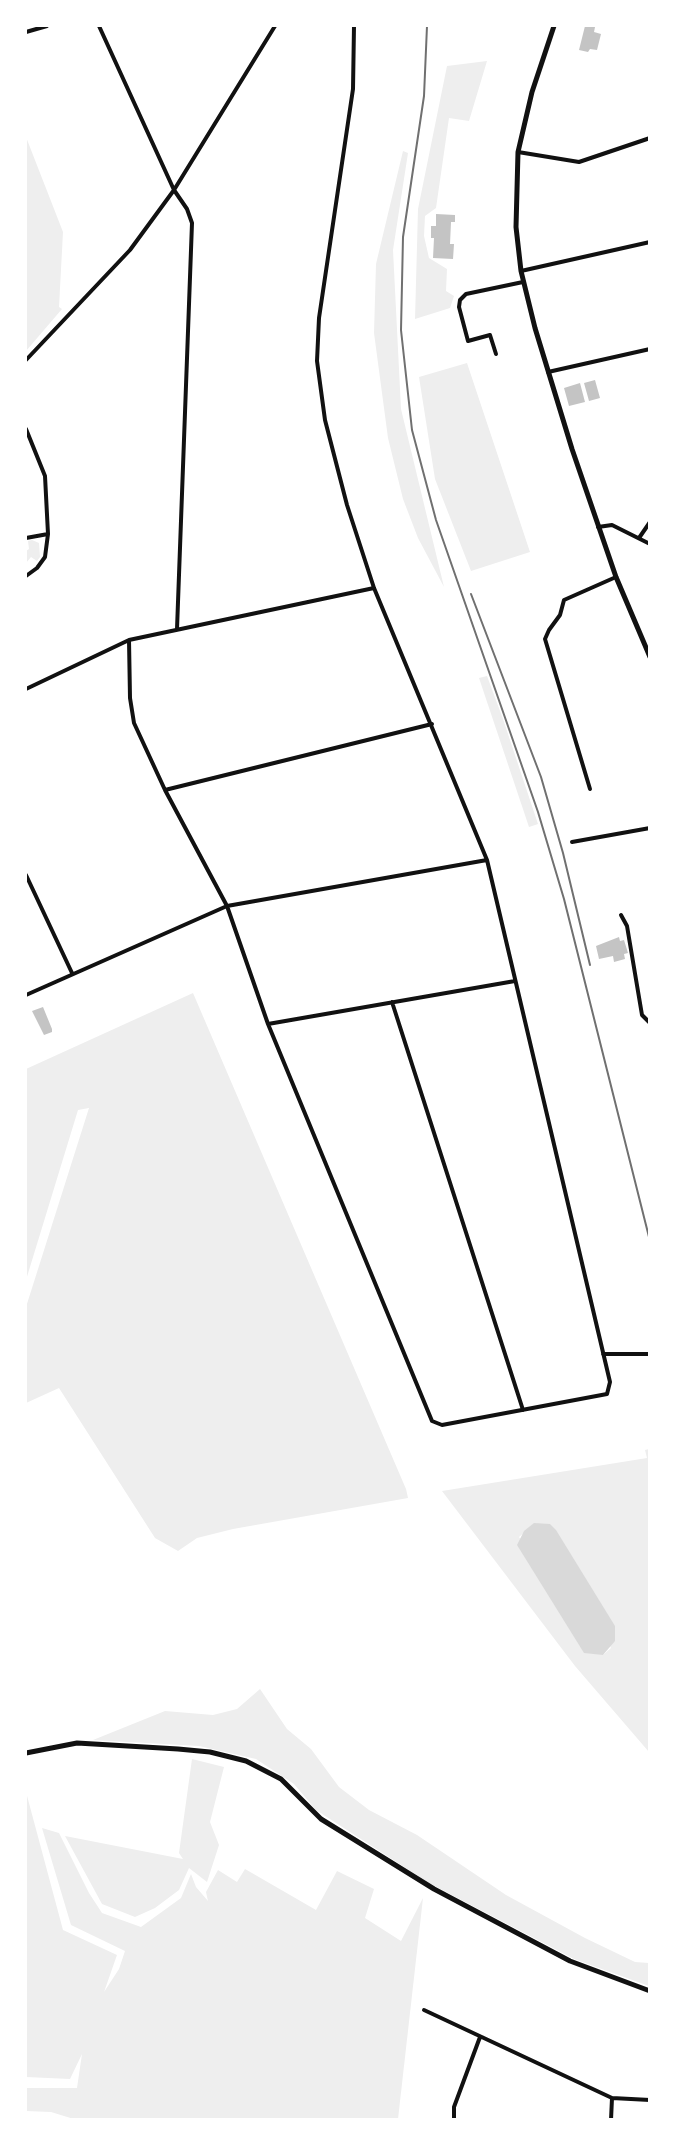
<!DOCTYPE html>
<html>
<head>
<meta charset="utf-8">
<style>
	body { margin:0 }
	#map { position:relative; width:675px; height:2145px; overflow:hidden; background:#fff; font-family:"Roboto Condensed",sans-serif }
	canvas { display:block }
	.frame { position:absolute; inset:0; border:27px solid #fff; pointer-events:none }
</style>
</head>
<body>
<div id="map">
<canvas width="675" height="2145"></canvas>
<div class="frame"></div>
</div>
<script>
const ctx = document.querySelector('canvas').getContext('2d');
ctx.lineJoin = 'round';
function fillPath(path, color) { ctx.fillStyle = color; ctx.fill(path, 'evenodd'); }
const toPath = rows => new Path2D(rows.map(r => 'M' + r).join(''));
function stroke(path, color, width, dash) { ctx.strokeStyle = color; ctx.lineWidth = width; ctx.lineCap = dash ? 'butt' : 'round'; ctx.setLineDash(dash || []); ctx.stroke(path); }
fillPath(toPath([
	[487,61,469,121,449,118,436,208,425,216,424,236,429,258,447,269,446,291,454,296,450,308,415,319,418,209,447,66],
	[26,137,63,232,59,307,62,309,26,351],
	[403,151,408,153,393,250,401,409,444,587,418,538,403,499,388,438,374,333,376,264],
	[467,363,530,552,471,571,435,479,419,377],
	[32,540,39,543,40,557,37,561,31,557,26,563,26,551,29,549,28,541],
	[487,676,503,719,538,824,529,827,479,678],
	[193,993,406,1489,408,1498,233,1529,197,1538,178,1551,155,1538,59,1388,26,1403,26,1307,89,1108,78,1110,26,1280,26,1069],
	[649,1449,649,1752,575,1666,442,1491,647,1458,645,1450],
	[534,1524,549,1524,611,1648,603,1655,519,1537],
	[260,1689,287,1729,311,1749,339,1787,369,1810,417,1835,506,1895,585,1938,635,1962,649,1963,649,1986,574,1959,429,1883,316,1810,294,1784,256,1759,199,1746,93,1740,165,1711,213,1715,237,1709],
	[192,1759,224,1767,210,1822,219,1845,207,1882,189,1868,179,1890,155,1908,135,1917,102,1904,65,1836,183,1859,179,1853],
	[26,1792,63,1930,117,1955,104,1992,119,1969,125,1951,71,1925,42,1828,59,1833,89,1893,102,1913,141,1927,181,1898,191,1874,196,1887,208,1901,206,1892,218,1870,237,1882,245,1869,316,1910,337,1871,374,1889,365,1918,401,1941,423,1898,398,2119,77,2120,51,2112,26,2111,26,2088,77,2088,82,2054,70,2079,26,2077]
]), '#eee');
fillPath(toPath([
	[534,1523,550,1524,556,1530,615,1626,615,1641,603,1655,584,1653,517,1545,524,1531]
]), '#d9d9d9');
fillPath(toPath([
	[585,26,595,27,594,32,601,34,597,50,590,49,588,52,579,50],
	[436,214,455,215,455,222,451,222,450,244,454,244,453,259,433,258,434,238,431,238,431,226,436,226],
	[595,380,600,398,589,401,584,383],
	[580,383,585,402,569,406,564,388],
	[619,937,620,941,624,940,628,953,624,954,625,959,614,962,613,956,599,959,596,946],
	[43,1007,52,1029,52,1032,44,1035,32,1011]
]), '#c4c4c4');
stroke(toPath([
	[99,26,174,190,187,209,192,223,177,629],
	[26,32,47,26],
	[518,152,579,162,650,138],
	[521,271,650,242],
	[496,354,490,335,468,341,459,307,460,300,466,294,523,282],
	[26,360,130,250,174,190,275,26],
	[548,372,650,349],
	[26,429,45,476,48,534,45,557,37,568,26,576],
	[598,527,612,525,650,544],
	[26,538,48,534],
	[639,538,650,522],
	[129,640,130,698,134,723,165,790,227,906,268,1024,432,1421,442,1425,607,1394,610,1382,487,860,374,588,347,505,325,420,317,361,319,318,353,89,354,26],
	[26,689,129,640,374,588],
	[590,789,545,639,549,630,560,615,564,600,616,577],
	[165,790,432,724],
	[572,842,650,828],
	[26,875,72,973],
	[621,915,627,926,642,1015,650,1023],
	[26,995,227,906,487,860],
	[392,1002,523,1410],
	[268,1024,515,981],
	[603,1354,650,1354],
	[424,2010,612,2098,650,2100],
	[454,2120,454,2107,480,2037],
	[611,2120,612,2098]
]), '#111', 4);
stroke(toPath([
	[554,26,532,92,518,152,516,227,521,271,535,328,572,449,616,577,650,657],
	[26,1753,77,1743,178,1749,210,1752,246,1761,281,1779,321,1819,434,1889,570,1961,650,1991]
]), '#111', 5);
stroke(toPath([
	[427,26,424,96,403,237,401,330,412,430,436,520,538,812,564,899,650,1241],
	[471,594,541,777,563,853,590,965]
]), '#707070', 2);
</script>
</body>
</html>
